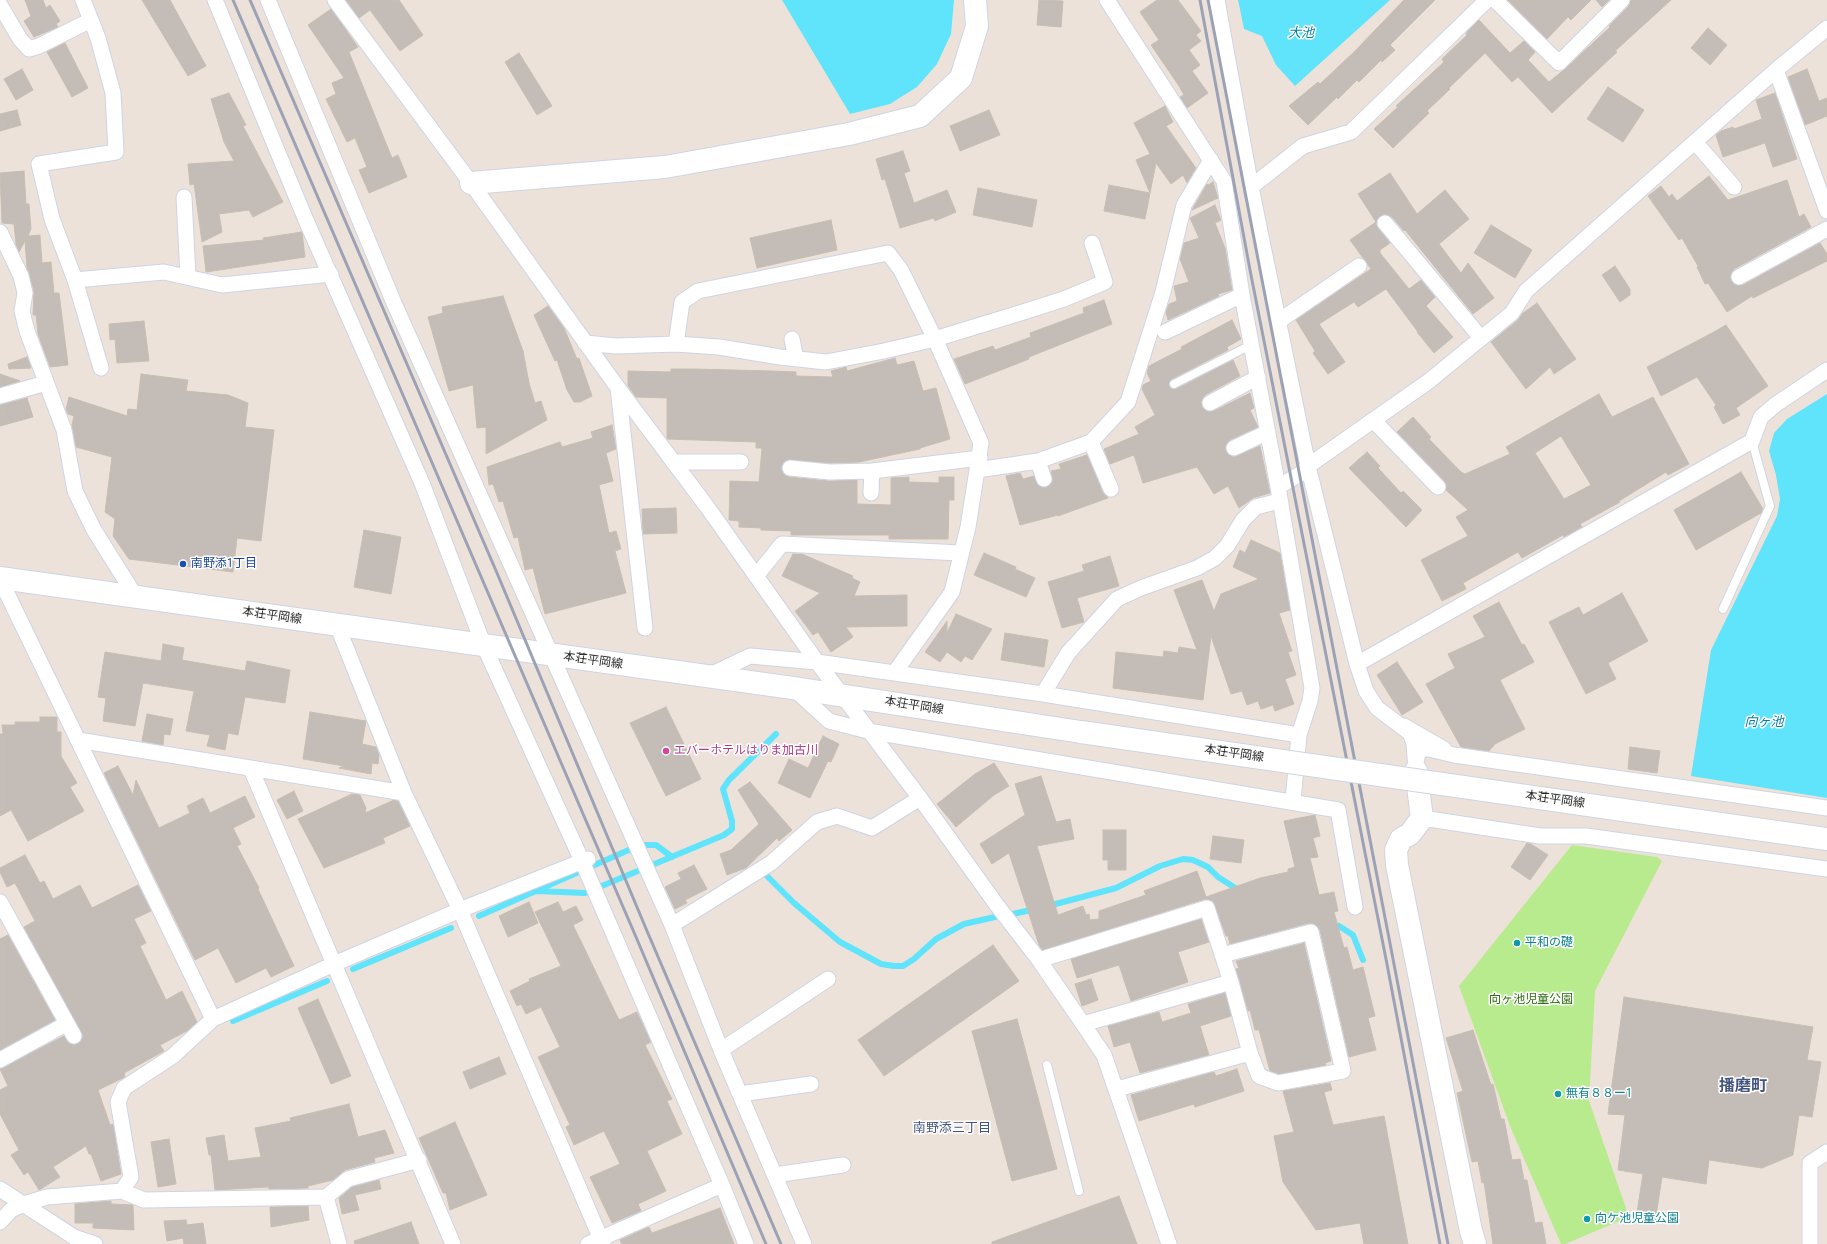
<!DOCTYPE html>
<html>
<head>
<meta charset="utf-8">
<style>
	body { margin:0 }
	canvas { display:block; background:#ede2d9 }
</style>
</head>
<body>
<canvas width="1827" height="1244"></canvas>
<script>
const ctx = document.querySelector('canvas').getContext('2d');
ctx.lineJoin = 'round';
function fillPath(path, color) { ctx.fillStyle = color; ctx.fill(path, 'evenodd'); }
const toPath = rows => new Path2D(rows.map(r => 'M' + r).join(''));
function stroke(path, color, width, dash) { ctx.strokeStyle = color; ctx.lineWidth = width; ctx.lineCap = dash ? 'butt' : 'round'; ctx.setLineDash(dash || []); ctx.stroke(path); }
function label(font, color, halo, rows, align = 'center') {
  ctx.font = font + ' "Roboto Condensed","Noto Sans JP",sans-serif'; ctx.lineWidth = 3; ctx.setLineDash([]); ctx.textBaseline = 'middle'; ctx.strokeStyle = halo; ctx.fillStyle = color; for (const [text, x, y, turn = 0] of rows) {
    ctx.save(); ctx.translate(x, y); ctx.rotate((+turn || 0) * Math.PI / 180); ctx.textAlign = isNaN(turn) ? turn : align; if (halo) ctx.strokeText(text, 0, 0); ctx.fillText(text, 0, 0); ctx.restore();
  }
}
fillPath(toPath([
	[1572,845,1657,857,1662,861,1595,991,1589,1101,1629,1217,1565,1244,1561,1244,1510,1126,1459,986]
]), '#b8ea8e');
fillPath(toPath([
	[782,0,954,0,951,34,937,64,917,87,890,104,850,114],
	[1238,0,1390,0,1295,86,1276,65,1262,36,1244,29],
	[1827,394,1827,798,1691,776,1711,650,1777,516,1780,499,1776,475,1769,451,1774,433,1787,419]
]), '#5fe4fc');
stroke(toPath([
	[767,876,794,903,840,942,881,964,894,966,903,966,914,959,936,939,964,924,995,917],
	[536,891,585,893,724,835,732,829,732,821,723,789,729,780,776,734],
	[1048,906,1116,888,1160,866,1183,859,1193,860,1208,867,1218,877,1240,891],
	[1013,914,1035,909],
	[479,916,640,845,656,845,672,857],
	[1331,925,1339,926,1353,935,1363,960],
	[353,969,451,928],
	[233,1021,327,981]
]), '#5fe4fc', 6);
const building = toPath([
	[25,0,43,0,46,8,50,5,60,21,56,24,58,27,34,37,24,21,31,16,25,0],
	[142,0,170,0,206,66,188,76,142,0],
	[346,0,399,0,423,35,400,51,370,10,359,18,346,0],
	[1039,0,1063,1,1061,27,1037,25,1039,0],
	[1157,0,1178,0,1201,31,1196,35,1201,41,1189,50,1200,65,1192,71,1208,93,1187,108,1180,97,1184,95,1179,86,1151,45,1159,40,1140,12,1157,0],
	[1404,0,1435,0,1390,45,1395,50,1382,62,1381,60,1359,82,1357,80,1338,99,1337,97,1308,125,1289,106,1318,82,1320,84,1355,51,1404,0],
	[1508,0,1591,0,1571,20,1568,17,1547,39,1508,0],
	[1596,0,1609,0,1602,7,1596,0],
	[1631,0,1671,0,1615,51,1617,52,1552,113,1518,77,1512,82,1485,53,1449,88,1450,89,1427,111,1429,113,1393,148,1374,129,1398,107,1396,106,1444,62,1442,59,1467,35,1466,33,1479,20,1510,53,1524,41,1535,52,1528,60,1549,82,1565,69,1610,27,1609,26,1629,6,1631,0],
	[331,9,358,47,349,52,392,158,398,155,407,177,369,193,359,170,367,167,355,138,347,142,326,99,336,94,332,83,344,78,308,25,331,9],
	[1708,28,1727,45,1710,65,1691,48,1708,28],
	[65,43,88,88,72,97,47,52,65,43],
	[519,53,552,106,537,115,505,62,519,53],
	[22,69,33,90,16,100,4,79,22,69],
	[1807,69,1819,101,1827,98,1827,116,1805,125,1788,77,1807,69],
	[1608,87,1644,110,1623,142,1587,119,1608,87],
	[229,93,246,125,243,126,283,202,253,217,249,210,219,214,222,232,202,242,194,184,190,185,188,164,234,161,224,142,211,99,229,93],
	[1775,93,1797,159,1773,167,1765,143,1723,157,1716,135,1721,131,1733,127,1734,129,1762,119,1756,100,1775,93],
	[1165,106,1173,122,1166,126,1196,168,1187,183,1183,175,1171,184,1156,163,1150,193,1136,160,1150,154,1134,123,1165,106],
	[17,110,21,125,0,131,0,114,17,110],
	[989,110,1000,135,960,151,950,126,989,110],
	[903,151,910,171,904,173,914,203,947,190,956,212,935,221,934,218,900,228,885,179,882,180,876,159,903,151],
	[24,171,26,204,29,204,31,229,28,236,40,235,42,263,51,262,54,293,59,293,68,365,50,367,38,334,36,315,33,315,34,291,27,268,25,241,19,252,16,244,14,224,2,223,0,173,24,171],
	[1390,173,1417,214,1445,190,1469,219,1439,244,1461,273,1468,263,1494,298,1473,314,1405,230,1404,231,1392,217,1383,214,1377,220,1376,225,1390,243,1380,250,1380,253,1409,289,1421,280,1435,297,1426,306,1453,337,1434,353,1417,332,1418,332,1386,289,1358,307,1354,302,1319,324,1345,362,1328,374,1313,353,1315,351,1296,320,1371,269,1350,240,1376,222,1358,194,1390,173],
	[1709,176,1728,200,1787,180,1799,217,1804,214,1811,227,1734,269,1730,277,1734,284,1743,285,1820,243,1827,254,1827,261,1753,298,1752,296,1727,312,1708,283,1705,284,1697,267,1698,266,1682,238,1679,240,1648,196,1661,186,1669,197,1672,194,1677,201,1709,176],
	[1213,182,1218,198,1192,210,1207,184,1208,185,1213,182],
	[1109,185,1150,193,1145,219,1104,211,1109,185],
	[978,188,1037,200,1032,227,973,215,978,188],
	[1215,205,1221,220,1215,223,1225,248,1232,290,1218,294,1219,296,1168,320,1166,312,1169,304,1177,301,1174,286,1189,282,1180,259,1184,243,1199,238,1190,218,1215,205],
	[831,220,837,250,757,268,750,238,831,220],
	[1491,225,1532,250,1515,278,1474,253,1491,225],
	[302,232,305,257,206,272,203,246,264,240,263,238,302,232],
	[1615,266,1630,289,1630,295,1620,302,1602,275,1615,266],
	[503,296,523,351,529,383,535,403,541,401,547,420,486,454,486,427,477,428,473,385,449,391,428,317,443,313,442,307,503,296],
	[1104,300,1112,324,1029,357,1029,359,965,384,954,359,993,346,995,350,1031,337,1030,333,1084,313,1083,308,1104,300],
	[1537,303,1576,359,1554,374,1550,367,1526,389,1491,342,1518,320,1523,313,1537,303],
	[548,306,564,328,577,359,579,358,592,396,580,402,574,402,567,390,557,360,555,361,534,315,548,306],
	[1232,320,1241,339,1227,347,1228,350,1172,379,1169,386,1171,389,1176,389,1233,360,1240,376,1205,395,1201,402,1202,407,1206,411,1214,411,1250,393,1254,408,1250,410,1258,427,1230,440,1225,447,1226,451,1234,457,1260,446,1270,493,1253,498,1239,508,1228,486,1214,494,1197,467,1143,483,1134,455,1110,464,1104,449,1139,434,1135,427,1155,415,1142,389,1143,385,1151,381,1147,373,1149,366,1182,349,1181,347,1232,320],
	[144,321,149,361,117,363,115,339,110,340,109,324,144,321],
	[1726,325,1768,386,1736,408,1740,415,1723,424,1714,407,1716,405,1697,377,1661,396,1647,367,1712,333,1726,325],
	[27,357,31,368,9,369,8,364,27,357],
	[895,358,897,365,914,361,923,391,936,388,950,439,920,448,920,449,859,462,830,463,787,460,783,463,782,471,789,477,829,481,857,480,857,504,891,505,891,478,909,477,909,482,939,483,939,477,954,477,954,500,949,500,948,539,889,539,889,535,791,535,791,531,761,530,761,528,739,527,739,521,729,520,730,481,759,482,762,448,756,448,756,442,667,439,667,398,636,397,628,386,628,371,671,372,671,369,693,369,773,371,796,372,796,376,833,377,831,371,846,367,847,371,895,358],
	[0,374,20,381,0,387,0,374],
	[141,374,188,380,186,391,228,395,248,403,245,427,274,430,261,541,237,538,233,572,129,559,113,536,115,519,105,512,112,457,76,447,72,425,74,416,68,414,66,409,69,397,127,416,128,409,137,410,141,374],
	[1599,394,1612,417,1653,397,1689,464,1668,475,1666,472,1619,501,1620,502,1580,524,1582,527,1564,537,1563,535,1522,558,1518,552,1463,583,1466,589,1442,601,1421,560,1468,536,1456,517,1468,510,1446,490,1444,481,1397,432,1413,417,1431,437,1429,439,1461,472,1465,474,1510,454,1506,447,1599,394],
	[1561,436,1591,485,1564,499,1535,453,1561,436],
	[27,398,33,417,0,426,0,405,27,398],
	[612,425,616,449,606,453,613,481,599,485,609,533,616,531,621,549,615,551,626,593,545,614,533,568,525,570,518,537,514,538,503,501,499,502,493,484,489,485,487,467,560,442,562,447,593,438,591,432,612,425],
	[1367,452,1380,466,1378,468,1401,493,1403,491,1422,510,1406,527,1349,468,1367,452],
	[1087,455,1103,493,1108,498,1058,516,1058,515,1020,525,1006,476,1020,473,1023,479,1034,476,1038,485,1046,488,1053,481,1051,471,1061,469,1059,464,1087,455],
	[1741,472,1763,509,1761,513,1696,550,1674,510,1741,472],
	[676,508,677,533,643,534,642,509,676,508],
	[364,530,401,537,391,594,354,587,364,530],
	[1251,540,1280,553,1290,610,1279,613,1292,651,1288,652,1296,675,1285,679,1294,704,1275,711,1273,705,1261,709,1258,701,1247,705,1242,691,1231,694,1211,636,1203,700,1113,688,1116,652,1163,657,1164,651,1178,653,1179,647,1197,650,1174,590,1202,580,1214,611,1221,594,1259,579,1233,567,1240,550,1245,553,1251,540],
	[984,553,1016,567,1015,569,1035,578,1026,597,974,575,984,553],
	[793,554,802,554,853,576,852,578,860,582,854,596,907,595,907,626,846,627,853,637,831,652,818,632,813,635,795,611,820,593,782,576,793,554],
	[1110,556,1119,586,1077,598,1084,622,1062,628,1048,582,1084,571,1082,565,1110,556],
	[1622,593,1648,641,1608,663,1616,679,1586,694,1549,622,1579,607,1583,615,1622,593],
	[1499,602,1522,645,1524,644,1534,662,1500,680,1525,729,1495,744,1489,751,1461,747,1426,684,1455,668,1448,654,1485,637,1473,616,1499,602],
	[956,614,992,629,972,660,965,656,961,662,947,652,940,662,925,652,947,621,947,633,956,614],
	[1005,633,1048,640,1044,667,1001,660,1005,633],
	[163,644,184,648,182,660,245,671,247,661,290,670,285,703,245,697,238,735,228,733,225,750,207,746,210,735,186,731,194,691,143,683,135,726,103,721,106,698,98,697,105,652,161,661,163,644],
	[1397,662,1423,702,1402,715,1377,675,1397,662],
	[666,707,701,779,666,796,630,723,666,707],
	[310,712,366,721,362,744,376,747,379,755,378,764,372,763,371,774,339,768,344,766,303,759,310,712],
	[147,714,173,719,170,735,164,734,163,745,142,741,147,714],
	[40,717,57,717,57,732,61,732,61,756,77,783,70,787,84,811,28,841,11,810,0,816,0,734,3,734,2,725,15,725,15,722,40,722,40,717],
	[823,736,839,744,831,762,828,761,810,798,778,783,789,759,808,768,823,736],
	[1630,747,1660,751,1657,773,1628,769,1630,747],
	[994,763,1009,786,994,795,956,827,937,804,975,774,994,763],
	[118,766,133,795,136,780,159,828,190,813,187,806,203,798,210,813,245,796,255,817,233,828,241,844,237,846,259,888,258,889,294,966,271,977,266,968,236,983,218,948,195,960,104,773,118,766],
	[1041,776,1056,822,1070,819,1074,839,1037,846,1058,915,1083,906,1086,915,1089,914,1090,920,1099,919,1099,911,1146,895,1144,891,1197,871,1206,897,1260,878,1288,872,1288,869,1295,867,1284,821,1315,815,1320,836,1313,838,1318,857,1310,858,1319,895,1334,892,1338,911,1334,912,1344,948,1347,947,1353,970,1363,967,1375,1016,1368,1018,1376,1050,1349,1057,1320,930,1314,924,1309,923,1230,944,1228,936,1226,936,1215,905,1213,901,1205,899,1042,950,1039,945,1009,853,992,864,980,844,1025,815,1015,784,1041,776],
	[750,782,792,830,779,841,777,838,746,868,727,875,720,854,731,850,759,824,738,790,750,782],
	[294,791,303,811,287,819,277,800,294,791],
	[352,794,360,795,366,808,365,813,394,800,398,801,410,826,383,838,385,843,324,868,298,819,352,794],
	[1103,830,1126,830,1126,870,1108,870,1108,860,1103,860,1103,830],
	[1213,836,1244,840,1241,863,1210,859,1213,836],
	[1527,843,1531,844,1548,855,1530,880,1511,867,1527,843],
	[25,855,40,883,44,881,53,899,80,885,92,908,138,885,151,911,134,919,146,943,140,946,166,1000,182,991,197,1022,187,1031,160,1045,164,1051,124,1073,125,1077,98,1090,110,1125,113,1124,121,1174,101,1181,91,1154,89,1154,86,1146,53,1167,60,1177,39,1190,28,1172,24,1175,11,1155,19,1150,0,1114,0,1090,8,1086,0,1069,64,1036,69,1043,74,1045,81,1041,83,1036,24,927,35,921,15,883,7,887,0,872,0,868,25,855],
	[694,865,707,889,685,900,687,903,675,909,665,887,681,879,678,873,694,865],
	[529,902,538,923,508,937,499,916,529,902],
	[558,902,563,912,576,906,583,920,573,925,619,1020,637,1012,651,1042,645,1045,672,1099,667,1101,682,1134,647,1151,666,1191,638,1204,641,1211,612,1223,590,1177,620,1164,604,1131,574,1145,566,1127,570,1125,538,1057,560,1047,541,1007,526,1014,521,1004,517,1006,510,991,530,981,529,979,561,966,535,912,558,902],
	[1201,919,1209,942,1178,952,1188,982,1131,1001,1119,965,1077,978,1071,959,1201,919],
	[8,935,55,1020,0,1050,0,939,8,935],
	[1304,943,1331,1061,1325,1063,1326,1065,1279,1074,1270,1071,1259,1030,1255,1030,1250,1010,1248,1011,1236,969,1239,968,1236,961,1304,943],
	[993,945,1019,981,884,1076,858,1040,993,945],
	[1091,979,1098,1000,1082,1006,1075,984,1091,979],
	[1225,993,1231,1016,1200,1026,1209,1055,1140,1073,1130,1042,1114,1047,1108,1026,1159,1012,1162,1022,1191,1013,1188,1004,1225,993],
	[1624,997,1813,1027,1807,1060,1821,1062,1812,1117,1799,1115,1793,1155,1762,1168,1709,1160,1706,1184,1662,1177,1655,1222,1636,1219,1643,1174,1618,1170,1625,1115,1608,1114,1624,997],
	[318,999,351,1076,331,1084,298,1008,318,999],
	[1017,1019,1057,1169,1012,1181,972,1031,1017,1019],
	[1473,1030,1491,1085,1493,1084,1501,1119,1504,1119,1512,1160,1520,1159,1524,1180,1527,1180,1535,1223,1542,1222,1546,1244,1493,1244,1484,1182,1482,1183,1478,1161,1472,1162,1457,1093,1463,1091,1446,1038,1473,1030],
	[499,1057,506,1074,470,1089,463,1072,499,1057],
	[1237,1069,1244,1091,1195,1107,1194,1104,1139,1121,1131,1095,1214,1072,1216,1076,1237,1069],
	[1330,1083,1332,1090,1324,1092,1333,1125,1384,1116,1408,1244,1364,1244,1360,1223,1316,1230,1283,1182,1274,1136,1294,1132,1283,1091,1330,1083],
	[349,1104,358,1137,385,1130,394,1153,374,1158,375,1162,345,1170,333,1180,308,1186,308,1188,269,1189,269,1187,215,1190,211,1155,209,1155,206,1138,224,1135,228,1161,261,1157,255,1128,291,1121,290,1118,349,1104],
	[455,1122,487,1195,450,1210,446,1193,443,1193,419,1138,455,1122],
	[169,1139,176,1184,158,1187,151,1142,169,1139],
	[379,1180,381,1189,355,1195,359,1210,342,1214,339,1198,352,1187,379,1180],
	[1119,1196,1137,1244,992,1244,992,1242,1119,1196],
	[109,1201,111,1201,111,1204,133,1205,134,1230,93,1228,93,1223,75,1223,75,1204,109,1201],
	[308,1206,309,1220,271,1227,270,1207,308,1206],
	[720,1208,734,1244,622,1244,620,1240,649,1227,652,1233,720,1208],
	[186,1220,187,1225,203,1223,206,1244,184,1244,183,1238,167,1241,164,1221,186,1220],
	[411,1222,419,1244,355,1244,354,1241,411,1222]
]);
fillPath(building, '#c4bcb6');
stroke(building, '#c8beb2', 1);
const lane = toPath([
	[1174,384,1251,345],
	[1723,609,1770,506,1752,441],
	[1047,1065,1079,1191]
]);
const street = toPath([
	[83,0,98,38,113,93,116,152,39,164,52,219,75,280,101,368],
	[215,0,305,218,422,483,484,646,582,861,722,1185,746,1244],
	[268,0,394,303,672,925,721,1050,804,1244],
	[335,0,471,183,618,388,708,508,817,662,920,798,996,904,1039,960,1083,1024,1104,1055,1169,1244],
	[1107,0,1224,181,1242,295,1278,487,1312,688,1310,701,1299,735,1293,801],
	[1217,0,1251,187,1308,466,1357,664,1366,691,1377,708,1410,733,1414,743,1416,771],
	[1495,0,1559,63,1622,0],
	[0,5,20,39,29,49,39,46,91,20],
	[1776,70,1827,211],
	[1695,142,1734,187],
	[1251,187,1303,146,1351,132,1487,0],
	[184,197,188,277],
	[1385,223,1481,338],
	[0,232,21,276,25,293,22,311,27,331,64,430,75,491,94,530,136,597],
	[1739,277,1827,229],
	[75,280,164,272,222,285,331,274],
	[1279,321,1359,266],
	[1165,332,1242,295],
	[792,339,796,359],
	[585,343,616,346,676,344,719,347,780,357,826,362,884,351,935,339,1020,313,1064,299,1105,282,1092,243],
	[676,344,682,302,698,291,888,253,901,270,935,339,981,443,977,470],
	[618,388,645,628],
	[0,396,46,383],
	[1210,403,1258,377],
	[1373,420,1438,487],
	[1091,442,1111,489],
	[1234,448,1268,432],
	[1038,461,1044,479],
	[673,462,741,462],
	[790,468,830,472,872,471,980,458],
	[1278,487,1300,474,1308,466,1429,381,1512,313,1526,291,1776,70,1827,28],
	[871,493,872,471],
	[756,576,782,544,960,553],
	[0,579,213,1019],
	[337,625,404,793,460,910,603,1244],
	[1357,664,1752,441,1761,417,1775,405,1827,370],
	[895,672,952,592,968,527,977,470,1038,461,1091,442,1128,402,1163,292,1184,205,1211,160],
	[708,676,750,656,817,662,1043,694,1299,735],
	[793,688,829,721,868,731,1338,810,1355,907],
	[1043,694,1068,653,1117,599,1141,588,1197,568,1215,558,1227,546,1243,520,1256,507,1279,501],
	[1404,726,1444,749],
	[78,740,404,793],
	[1416,762,1418,753,1423,749,1429,749,1454,755,1827,808],
	[251,769,453,1244],
	[1422,818,1540,836,1586,836,1827,869],
	[0,902,74,1036],
	[672,925,771,863,817,822,837,816,872,828,920,798],
	[1222,955,1311,932,1343,1071,1278,1083,1259,1076,1250,1053],
	[1039,960,1207,908,1231,982,1250,1053,1117,1089],
	[1083,1024,1231,982],
	[721,1050,828,979],
	[0,1060,66,1024],
	[740,1094,811,1084],
	[775,1175,843,1165],
	[0,1189,74,1237,95,1244],
	[122,1191,144,1200,326,1197,348,1179,419,1160],
	[326,1197,339,1244],
	[0,1222,11,1210,24,1204,47,1197,122,1191,131,1177,118,1102,124,1088,173,1056,213,1019,334,964,460,910,588,859],
	[588,1244,722,1185],
	[1810,1244,1810,1163,1827,1152]
]);
const secondary = toPath([
	[471,183,665,167,849,134,920,116,961,78,977,26,975,0],
	[0,578,793,688,1081,732],
	[1416,771,1422,818,1410,834,1401,839,1396,850,1397,865,1471,1231,1475,1244],
	[1623,810,1827,839]
]);
stroke(lane, '#ced4e4', 10);
stroke(street, '#ced4e4', 17);
stroke(secondary, '#ced4e4', 24);
stroke(lane, '#fff', 8);
stroke(street, '#fff', 15);
stroke(secondary, '#fff', 22);
stroke(toPath([
	[233,0,636,937,766,1244],
	[250,0,497,573,647,931,781,1244],
	[1200,0,1250,270,1386,959,1440,1244],
	[1208,0,1448,1244]
]), '#9ba2b6', 3);
const secondaryBridge = toPath([
	[1081,732,1623,810]
]);
stroke(secondaryBridge, '#ced4e4', 24, []);
stroke(secondaryBridge, '#fff', 22);
for (const [x, y, r, color] of [
	[183,564,4,"#1a4fb4"],
	[666,751,4,"#d1479c"],
	[1517,943,4,"#0f9aa8"],
	[1558,1094,4,"#0f9aa8"],
	[1587,1219,4,"#0f9aa8"]
]) { const dot = new Path2D(); dot.arc(x, y, r, 0, 2 * Math.PI); ctx.fillStyle = color; ctx.fill(dot); stroke(dot, '#fff', 1.5); }
label('12px', '#164399', '#fff', [
	["南野添1丁目",191,564]
], 'left');
label('12px', '#292929', '#fff', [
	["本荘平岡線",272,616,8],
	["本荘平岡線",593,661,8],
	["本荘平岡線",914,706,9],
	["本荘平岡線",1234,754,8],
	["本荘平岡線",1555,800,8]
]);
label('12px', '#b23c85', '#fff', [
	["エバーホテルはりま加古川",674,751]
], 'left');
label('12px', '#0d838f', '#fff', [
	["平和の礎",1525,943],
	["無有８８ー1",1566,1094],
	["向ケ池児童公園",1595,1219]
], 'left');
label('12px', '#2f6d11', '#fff', [
	["向ヶ池児童公園",1531,1000]
]);
label('italic 13px', '#007fa6', '#fff', [
	["大池",1301,34],
	["向ヶ池",1764,723]
]);
label('13px', '#44557e', '#fff', [
	["南野添三丁目",952,1129]
]);
label('bold 16px', '#44557e', '#fff', [
	["播磨町",1743,1087]
]);
</script>
</body>
</html>
